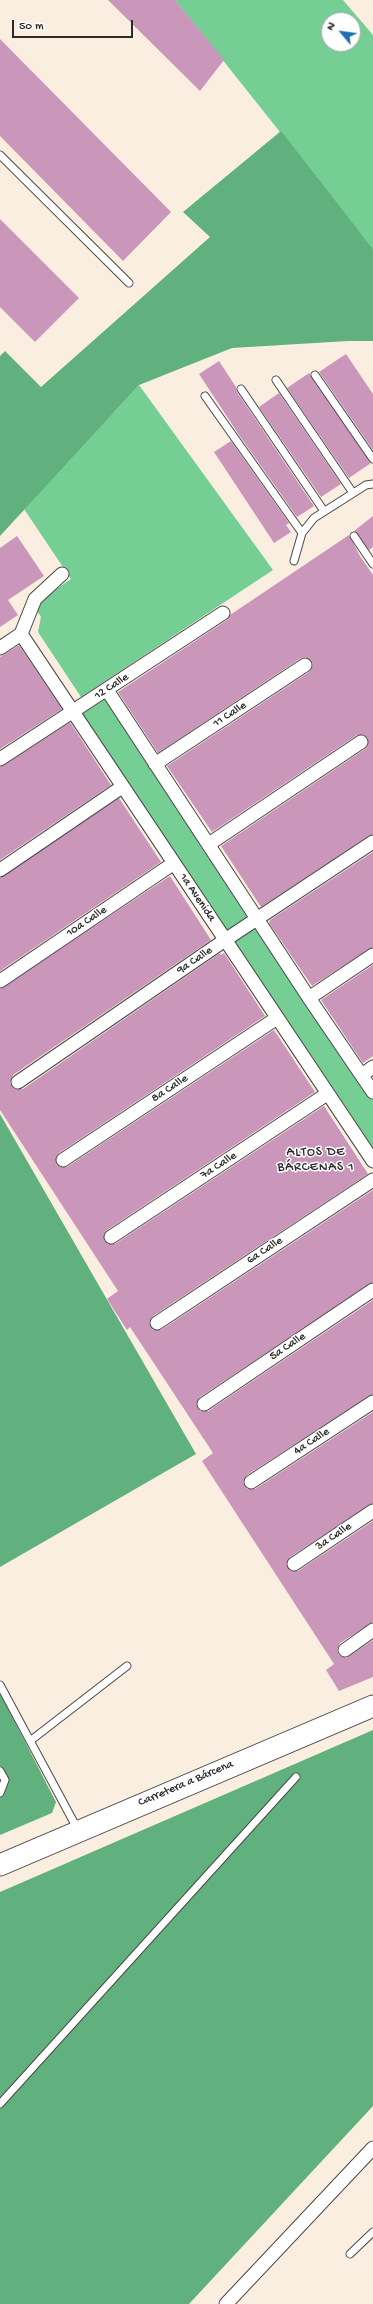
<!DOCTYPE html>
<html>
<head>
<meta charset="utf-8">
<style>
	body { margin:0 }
	#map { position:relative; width:373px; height:2304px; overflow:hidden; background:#faeee1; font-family:"Gochi Hand",sans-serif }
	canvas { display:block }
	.north { position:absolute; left:321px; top:12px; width:40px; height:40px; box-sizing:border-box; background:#fff; border:1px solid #aaa; border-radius:50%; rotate:299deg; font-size:11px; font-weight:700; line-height:16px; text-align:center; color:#2b2b2b }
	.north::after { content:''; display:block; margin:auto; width:14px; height:18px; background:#1f6fb2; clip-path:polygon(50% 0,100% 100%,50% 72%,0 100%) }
	.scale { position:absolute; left:12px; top:20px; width:121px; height:18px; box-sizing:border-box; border:2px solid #2b2b2b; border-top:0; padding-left:5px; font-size:12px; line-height:14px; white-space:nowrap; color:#2b2b2b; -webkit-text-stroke:3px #fff; paint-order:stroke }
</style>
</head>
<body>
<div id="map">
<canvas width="373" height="2304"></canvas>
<div class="north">N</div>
<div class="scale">50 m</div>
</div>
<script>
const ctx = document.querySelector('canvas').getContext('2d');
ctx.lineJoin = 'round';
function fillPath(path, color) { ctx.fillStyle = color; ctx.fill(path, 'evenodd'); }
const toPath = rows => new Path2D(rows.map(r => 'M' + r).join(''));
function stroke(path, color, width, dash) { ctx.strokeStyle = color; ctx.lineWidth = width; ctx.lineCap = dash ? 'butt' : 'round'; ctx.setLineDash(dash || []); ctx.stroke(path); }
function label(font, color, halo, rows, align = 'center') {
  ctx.font = font + ' "Gochi Hand",sans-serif'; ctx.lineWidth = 3; ctx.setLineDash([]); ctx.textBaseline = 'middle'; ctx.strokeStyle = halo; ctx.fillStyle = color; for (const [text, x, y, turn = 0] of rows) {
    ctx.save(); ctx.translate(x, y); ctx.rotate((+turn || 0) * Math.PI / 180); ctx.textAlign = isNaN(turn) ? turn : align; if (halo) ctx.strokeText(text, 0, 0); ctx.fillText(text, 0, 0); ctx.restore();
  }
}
fillPath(toPath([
	[175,0,343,0,373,35,373,249],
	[329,20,353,20,353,44,329,44],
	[139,385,273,570,81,697,38,632,41,617,33,605,71,579,24,509],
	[107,690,373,1092,373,1161,72,712]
]), '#75ce94');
fillPath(toPath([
	[281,131,373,249,373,341,348,341,232,348,139,385,0,536,0,356,5,351,41,387,210,237,183,212],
	[0,1114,196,1454,0,1567],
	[0,1693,56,1802,52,1813,0,1835],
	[373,1730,373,2106,189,2304,0,2304,0,1892]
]), '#60b17e');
fillPath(toPath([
	[108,0,175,0,224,60,200,91],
	[0,39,171,212,123,261,0,136],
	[0,219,79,298,35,342,0,307],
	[346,354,373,394,373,450,319,372],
	[219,361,236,387,237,392,314,506,297,517,239,435,199,374],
	[309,373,371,463,349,478,287,388],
	[279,393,341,484,321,497,259,407],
	[231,441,289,523,286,525,291,532,274,543,214,452],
	[373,516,373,547,369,550,354,531],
	[349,535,360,556,373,575,373,834,261,907,221,846,365,749,368,745,368,738,364,735,357,735,212,832,167,766,309,672,313,665,311,660,305,657,301,658,158,753,118,692,227,620,230,615],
	[17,536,44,576,8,600,18,615,0,627,0,548],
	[19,645,62,709,0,749,0,657],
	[70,722,111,785,0,860,0,767],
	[119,798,161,862,0,971,0,878],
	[373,852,373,947,312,986,269,923,270,920],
	[170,876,211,940,13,1075,10,1083,15,1089,23,1089,220,953,221,955,224,953,265,1016,59,1153,56,1157,56,1164,60,1167,67,1167,274,1030,315,1092,107,1230,104,1234,104,1241,108,1244,115,1244,324,1106,368,1174,153,1316,149,1323,153,1330,161,1330,373,1190,373,1282,200,1397,196,1404,200,1411,208,1411,373,1300,373,1394,247,1475,243,1482,247,1489,255,1489,373,1412,373,1503,290,1557,286,1564,290,1571,298,1571,373,1521,373,1622,340,1643,337,1650,339,1655,346,1658,373,1640,373,1677,339,1691,326,1670,334,1664,202,1461,213,1453,130,1327,127,1330,107,1299,118,1291,0,1110,0,989],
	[373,965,373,1056,363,1063,321,1000]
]), '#ca97bb');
const lane = toPath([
	[0,155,129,283],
	[315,375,373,459],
	[276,380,353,493],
	[241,389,324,511],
	[205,396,302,533],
	[354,536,373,564],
	[294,561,302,533,314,518,366,485,373,484],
	[0,1685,78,1830],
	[30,1741,127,1666],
	[0,1771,5,1780,0,1793],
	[0,2104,296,1777],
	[350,2254,373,2232]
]);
const street = toPath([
	[21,634,373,1161],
	[0,648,21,634,35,599,62,574],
	[107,690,309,998,373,1092],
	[0,759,223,613],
	[155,764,305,665],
	[209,844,361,742],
	[0,870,122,787],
	[0,981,174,863],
	[309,998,373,955],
	[362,1075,373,1067],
	[18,1082,225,940,373,842],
	[63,1160,277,1018],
	[111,1237,327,1094],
	[157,1323,373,1180],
	[204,1404,373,1290],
	[251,1482,373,1402],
	[294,1564,373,1511],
	[345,1650,373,1630],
	[226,2304,373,2148]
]);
const primary = toPath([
	[0,1865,373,1706]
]);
stroke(lane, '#4a4846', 9);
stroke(street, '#4a4846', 15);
stroke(primary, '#4a4846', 23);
stroke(lane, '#fff', 7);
stroke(street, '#fff', 13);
stroke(primary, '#fff', 21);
label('12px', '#2b2b2b', '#fff', [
	["12 Calle",112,687,-33],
	["11 Calle",230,715,-33],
	["1a Avenida",197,898,56],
	["10a Calle",87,922,-34],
	["9a Calle",195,961,-34],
	["8a Calle",170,1089,-33],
	["7a Calle",219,1166,-33],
	["6a Calle",265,1251,-33],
	["5a Calle",288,1347,-34],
	["4a Calle",312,1442,-33],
	["3a Calle",334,1537,-34],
	["Carretera a Bárcena",186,1784,-23]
]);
ctx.letterSpacing = '1px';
label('13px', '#2b2b2b', '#fff', [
	["ALTOS DE",316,1153],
	["BÁRCENAS 1",316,1168]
]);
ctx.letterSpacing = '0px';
</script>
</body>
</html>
